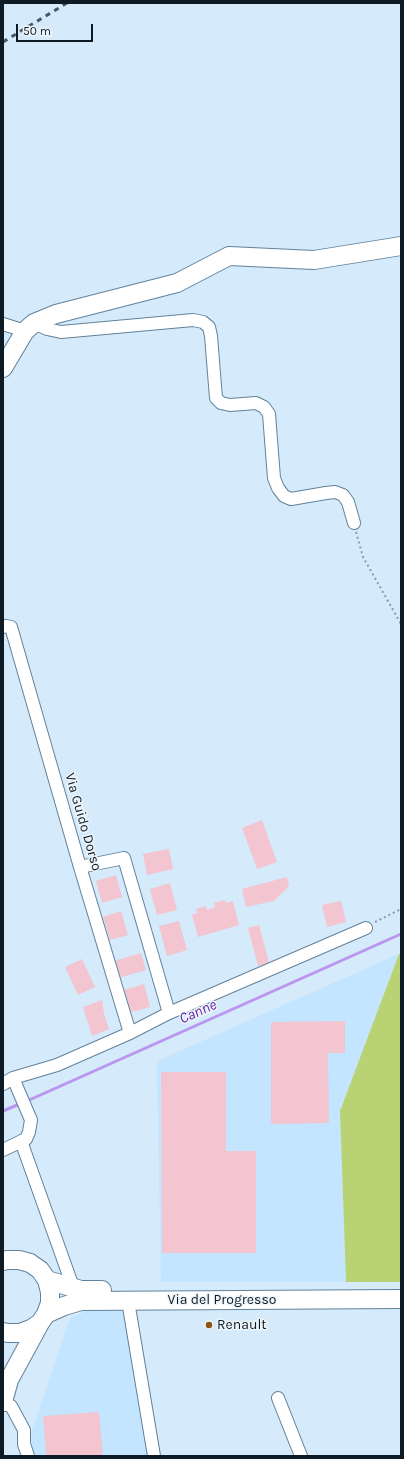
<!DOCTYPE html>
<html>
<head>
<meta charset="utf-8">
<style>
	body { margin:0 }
	#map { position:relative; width:404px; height:1459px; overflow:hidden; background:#d5eafa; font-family:Karla,sans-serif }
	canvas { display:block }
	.frame { position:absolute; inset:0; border:4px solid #0e1b25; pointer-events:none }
	.scale { position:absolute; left:16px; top:24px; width:77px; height:18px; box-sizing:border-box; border:2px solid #0e1b25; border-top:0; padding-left:5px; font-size:12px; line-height:14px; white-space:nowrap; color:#0e1b25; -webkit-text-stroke:3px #eef5fa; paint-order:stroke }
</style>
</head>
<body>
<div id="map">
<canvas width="404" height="1459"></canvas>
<div class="frame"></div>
<div class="scale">50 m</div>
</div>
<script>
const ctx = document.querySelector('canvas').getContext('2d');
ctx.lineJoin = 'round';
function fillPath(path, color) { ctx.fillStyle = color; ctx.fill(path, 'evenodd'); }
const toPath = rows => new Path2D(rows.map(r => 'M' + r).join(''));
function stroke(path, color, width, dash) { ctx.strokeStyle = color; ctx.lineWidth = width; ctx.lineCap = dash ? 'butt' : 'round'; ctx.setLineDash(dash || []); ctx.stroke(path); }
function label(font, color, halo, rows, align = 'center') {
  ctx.font = font + ' Karla,sans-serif'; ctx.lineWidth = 3; ctx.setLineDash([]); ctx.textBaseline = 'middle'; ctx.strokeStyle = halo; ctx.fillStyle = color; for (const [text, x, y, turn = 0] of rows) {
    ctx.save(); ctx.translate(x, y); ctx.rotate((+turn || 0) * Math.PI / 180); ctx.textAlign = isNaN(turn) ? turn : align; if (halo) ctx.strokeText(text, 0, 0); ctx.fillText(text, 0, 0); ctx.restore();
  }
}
fillPath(toPath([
	[399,954,340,1111,346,1282,161,1282,157,1061],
	[123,1309,149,1456,33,1456,31,1434,70,1318,89,1310]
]), '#c3e5ff');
fillPath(toPath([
	[399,954,401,954,401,1282,346,1282,340,1111]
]), '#b8d274');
stroke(toPath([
	[27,1101,401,934],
	[3,1111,22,1103]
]), '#ba96f0', 3);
fillPath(toPath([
	[262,820,277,862,257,869,242,828],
	[169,849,173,869,147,875,143,854],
	[116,875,122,897,102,903,96,881],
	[287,877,289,886,274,901,246,907,242,889],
	[170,883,177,910,157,915,150,889],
	[225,900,226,903,233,901,239,925,198,937,192,915,197,913,196,909,206,906,207,910,215,907,214,903],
	[341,901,346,922,327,927,322,905],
	[121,911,128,935,110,940,103,917],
	[179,921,187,950,167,956,159,926],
	[259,925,269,963,258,966,248,928],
	[141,953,146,970,119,978,114,961],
	[82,959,95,987,78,995,65,967],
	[144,984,150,1007,131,1012,124,990],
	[102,1000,104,1014,109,1029,92,1036,83,1007],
	[345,1021,345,1053,328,1053,329,1123,271,1124,271,1022],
	[161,1072,226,1072,226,1151,256,1151,256,1253,162,1253],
	[99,1412,103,1456,46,1456,43,1416]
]), '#f2c5d0');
const street = toPath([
	[34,323,47,329,61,332,193,320,203,322,209,327,211,336,216,398,221,403,230,405,256,403,264,407,269,414,274,478,278,488,284,496,291,499,326,493,335,492,343,495,348,502,354,523],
	[3,324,25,331],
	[3,627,6,626,11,627,80,867,130,1033],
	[80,867,124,858,169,1013],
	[3,1084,13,1078,57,1065,130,1033,169,1013,366,928],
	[21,1141,73,1287],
	[3,1150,26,1139,29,1132,31,1120,13,1078],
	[128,1301,154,1456],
	[278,1398,301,1456],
	[3,1404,11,1406,24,1430,24,1444,28,1456]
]);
const secondary = toPath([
	[3,368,25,331,34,323,56,314,177,283,229,256,314,260,401,246],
	[3,1261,7,1260,19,1260,30,1263,40,1270,47,1280,50,1292,50,1303,46,1314,40,1323,31,1329,20,1333,8,1333,3,1332],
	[47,1280,81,1290,102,1290],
	[46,1314,64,1306,81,1301,401,1299],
	[3,1402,9,1380,40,1323]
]);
stroke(street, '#61829b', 14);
stroke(secondary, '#61829b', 20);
stroke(toPath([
	[356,532,363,557,401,624],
	[375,922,401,909]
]), '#8a9caa', 2, [2, 3]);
stroke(street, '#fff', 12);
stroke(secondary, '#fff', 18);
stroke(toPath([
	[3,42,67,3]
]), '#485763', 3, [5, 5]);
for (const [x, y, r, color] of [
	[209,1325,4,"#8e5311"]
]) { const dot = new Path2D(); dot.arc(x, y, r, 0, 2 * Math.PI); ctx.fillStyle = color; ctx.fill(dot); stroke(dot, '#eef5fa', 1.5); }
label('14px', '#0e1b25', '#eef5fa', [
	["Via Guido Dorso",83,822,74],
	["Via del Progresso",222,1300]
]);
label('14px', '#0e1b25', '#eef5fa', [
	["Renault",217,1325]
], 'left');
label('italic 15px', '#6621a6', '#eef5fa', [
	["Canne",198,1012,-24]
]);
</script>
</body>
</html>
